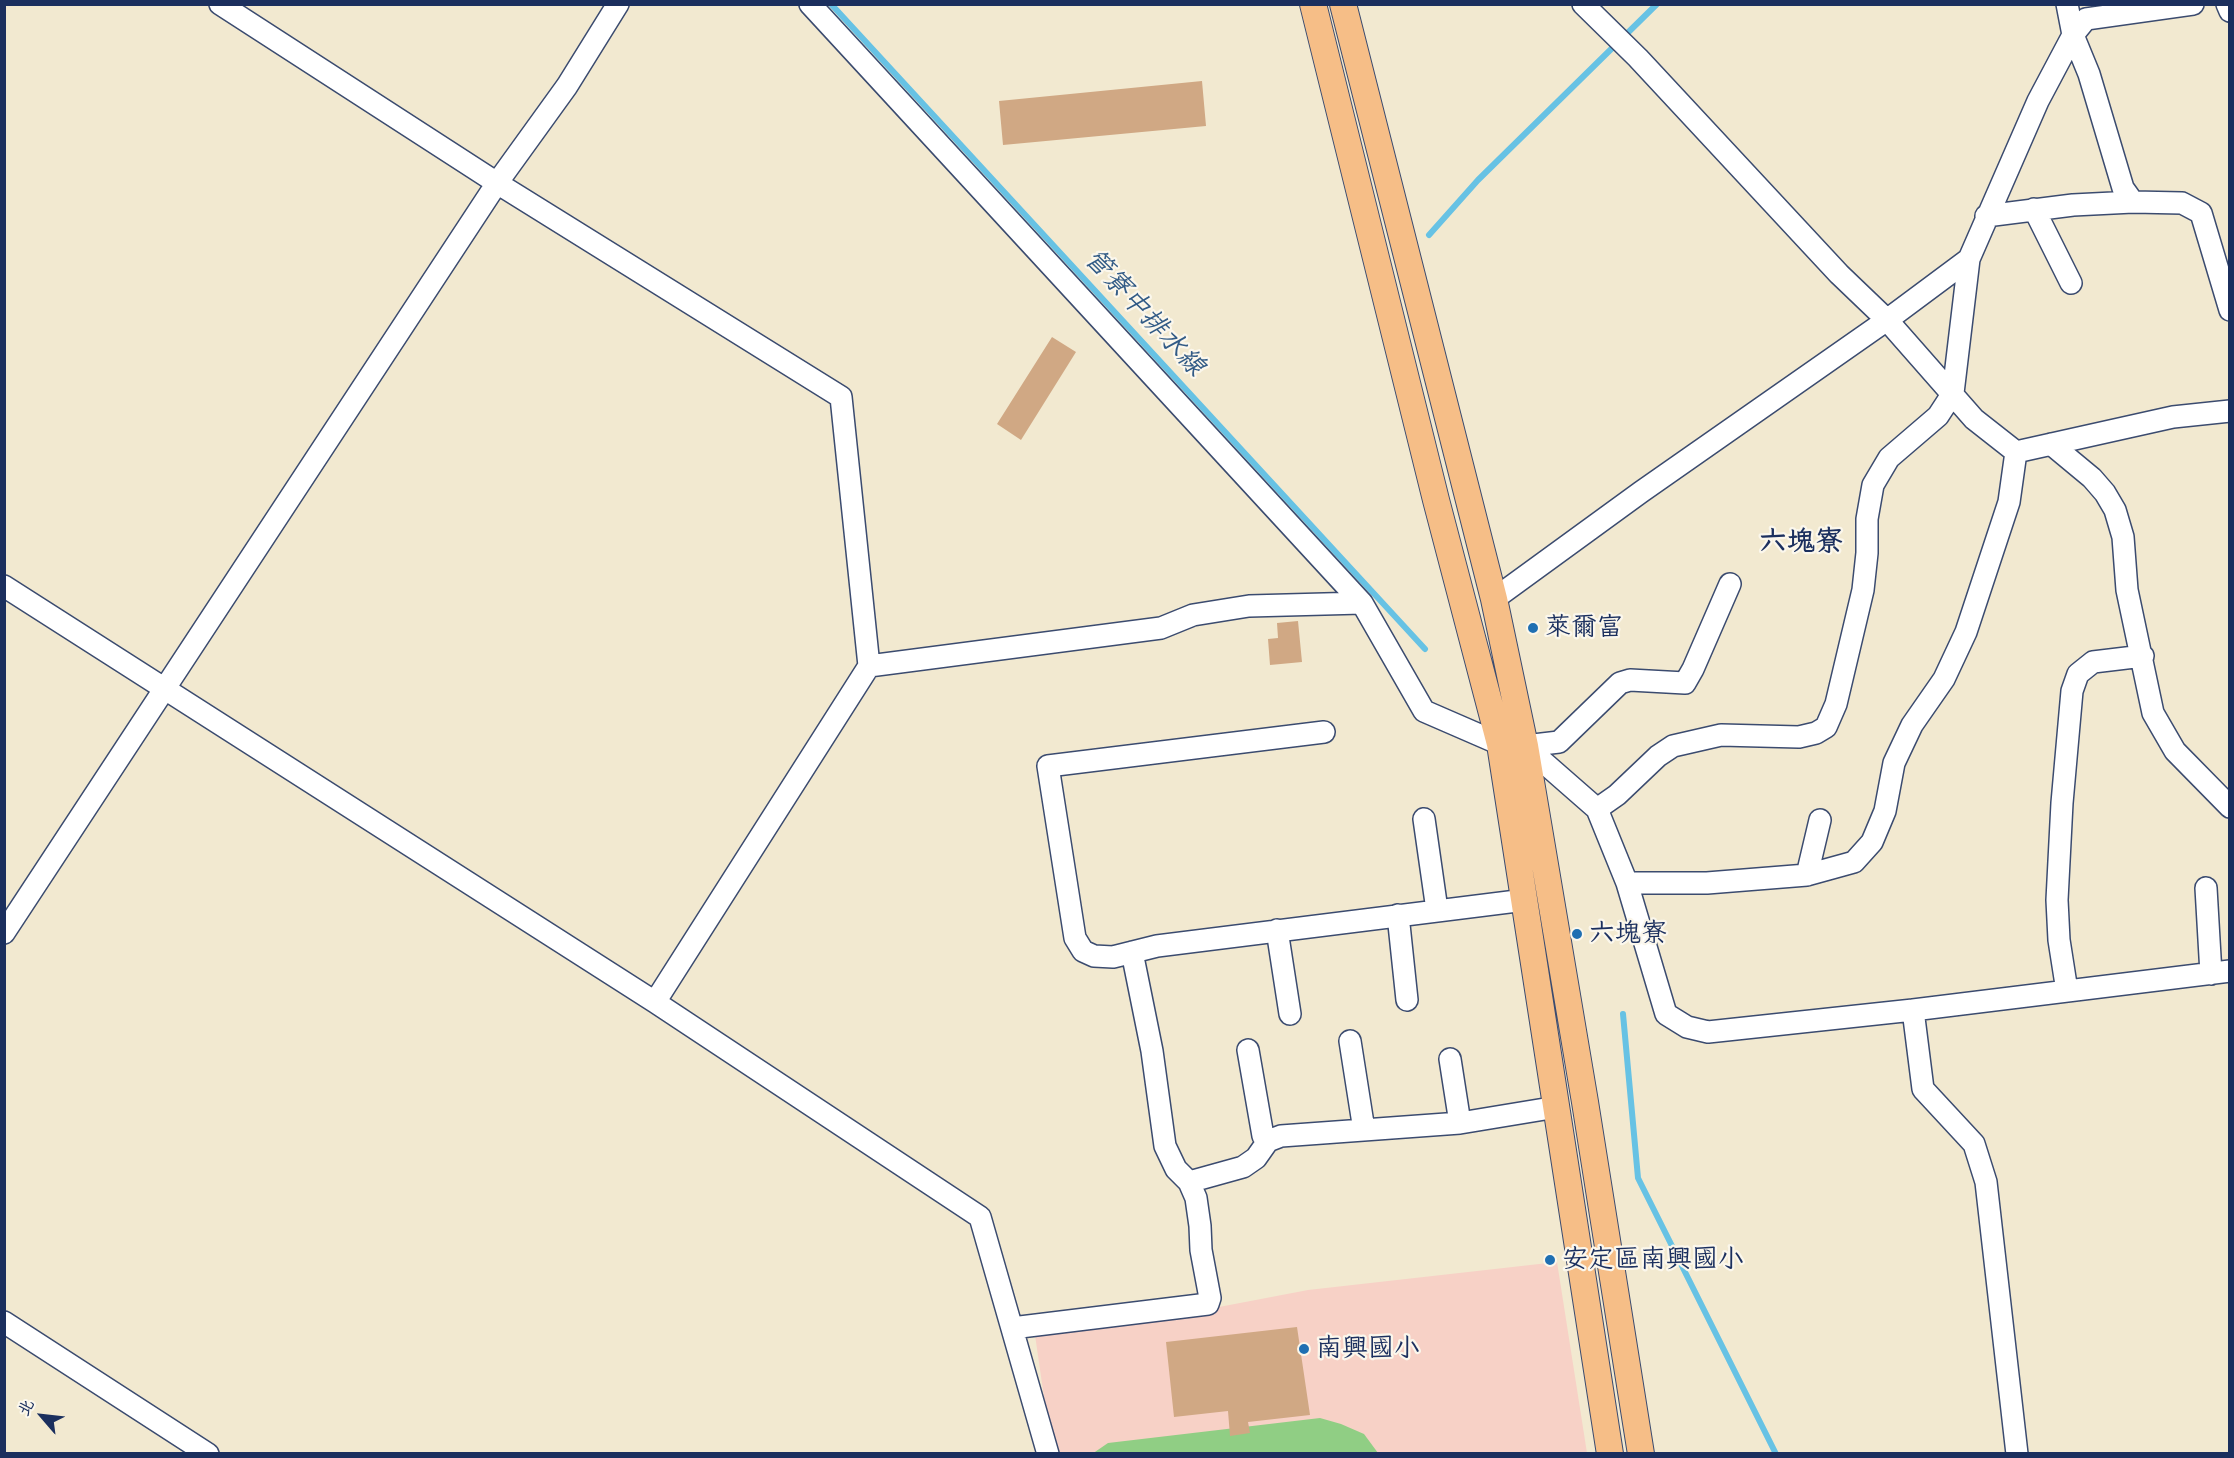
<!DOCTYPE html>
<html>
<head>
<meta charset="utf-8">
<style>
	body { margin:0 }
	#map { position:relative; width:2234px; height:1458px; overflow:hidden; background:#f2e9d0; font-family:Caveat,"LXGW WenKai TC",sans-serif }
	canvas { display:block }
	.frame { position:absolute; inset:0; border:6px solid #1b2f5e; pointer-events:none }
	.north { position:absolute; left:12px; top:1386px; width:60px; height:60px; -webkit-text-stroke:4px #fbf7ec; paint-order:stroke; rotate:298deg; font-size:16px; font-weight:700; line-height:24px; text-align:center; color:#1b2f5e }
	.north::after { content:''; display:block; margin:auto; width:21px; height:27px; background:#1b2f5e; clip-path:polygon(50% 0,100% 100%,50% 72%,0 100%) }
</style>
</head>
<body>
<div id="map">
<canvas width="2234" height="1458"></canvas>
<div class="frame"></div>
<div class="north">北</div>
</div>
<script>
const ctx = document.querySelector('canvas').getContext('2d');
ctx.lineJoin = 'round';
function fillPath(path, color) { ctx.fillStyle = color; ctx.fill(path, 'evenodd'); }
const toPath = rows => new Path2D(rows.map(r => 'M' + r).join(''));
function stroke(path, color, width, dash) { ctx.strokeStyle = color; ctx.lineWidth = width; ctx.lineCap = dash ? 'butt' : 'round'; ctx.setLineDash(dash || []); ctx.stroke(path); }
function label(font, color, halo, rows, align = 'center') {
  ctx.font = font + ' Caveat,"LXGW WenKai TC",sans-serif'; ctx.lineWidth = 4.5; ctx.setLineDash([]); ctx.textBaseline = 'middle'; ctx.strokeStyle = halo; ctx.fillStyle = color; for (const [text, x, y, turn = 0] of rows) {
    ctx.save(); ctx.translate(x, y); ctx.rotate((+turn || 0) * Math.PI / 180); ctx.textAlign = isNaN(turn) ? turn : align; if (halo) ctx.strokeText(text, 0, 0); ctx.fillText(text, 0, 0); ctx.restore();
  }
}
fillPath(toPath([
	[1557,1262,1587,1453,1057,1453,1046,1411,1034,1328,1219,1307,1308,1290]
]), '#f7d1c6');
fillPath(toPath([
	[1320,1418,1341,1424,1364,1434,1378,1453,1092,1454,1108,1443]
]), '#90ce84');
stroke(toPath([
	[831,4,1425,649],
	[1429,235,1478,180,1657,4],
	[1623,1014,1638,1178,1776,1454]
]), '#67c2e4', 6);
fillPath(toPath([
	[1202,81,1206,126,1003,145,999,101],
	[1052,337,1076,352,1021,440,997,424],
	[1298,621,1302,662,1270,665,1268,639,1278,638,1277,623],
	[1297,1327,1310,1415,1248,1422,1250,1433,1230,1436,1228,1411,1174,1417,1166,1342]
]), '#d0a884');
const minor = toPath([
	[220,4,497,183,841,397,869,666,655,1002],
	[810,4,1362,603,1424,711,1500,744,1525,746,1559,742,1620,683,1630,680,1685,683,1693,669,1730,584],
	[1583,4,1638,58,1839,274,1887,320,1974,419,2016,452,2009,502,1966,632,1944,679,1912,725,1894,763,1885,811,1872,842,1854,862,1807,875,1707,883,1627,883],
	[2067,4,2073,35,2089,74,2123,188,2133,202],
	[2227,4,2230,11],
	[2034,209,2071,283],
	[1986,216,2073,205,2133,202,2182,203,2201,213,2230,310],
	[2051,444,2092,478,2105,493,2115,510,2123,537,2127,590,2153,713,2175,751,2230,807],
	[2016,452,2173,417,2230,411],
	[4,586,655,1002,980,1217,1048,1454],
	[1494,599,1641,492,1887,320,1969,259,2038,101,2073,35,2086,19,2193,4],
	[869,666,1161,628,1193,615,1249,606,1362,603],
	[1324,732,1048,766,1075,938,1083,951,1094,956,1113,957,1157,946,1525,900],
	[1525,746,1597,809,1627,883,1666,1014,1687,1027,1708,1032,1913,1010,2230,971],
	[1597,809,1617,795,1658,756,1673,746,1721,735,1799,737,1816,733,1826,727,1836,704,1863,590,1867,553,1867,519,1873,485,1889,458,1938,416,1953,393,1969,259],
	[1424,819,1437,910],
	[1807,875,1820,820],
	[2206,888,2211,974],
	[1398,915,1407,1000],
	[1277,930,1290,1014],
	[4,933,497,183,567,86,618,4],
	[2067,991,2059,940,2057,900,2062,803,2072,691,2078,674,2093,662,2143,656],
	[1913,1010,1923,1089,1974,1144,1986,1182,2017,1454],
	[1350,1041,1364,1130],
	[1248,1050,1263,1136,1268,1141],
	[1450,1059,1460,1123],
	[1189,1182,1243,1167,1256,1158,1268,1141,1281,1136,1460,1123,1557,1107],
	[4,1322,208,1454],
	[1012,1328,1208,1304,1210,1298,1201,1250,1200,1226,1196,1198,1189,1182,1176,1169,1165,1146,1152,1051,1132,952]
]);
const major = toPath([
	[1313,4,1436,500,1500,744,1610,1454],
	[1343,4,1494,599,1525,746,1585,1102,1641,1454]
]);
stroke(minor, '#3b4b6f', 24);
stroke(major, '#3b4b6f', 28);
stroke(minor, '#fff', 21);
stroke(major, '#f6be87', 26);
for (const [x, y, r, color] of [
	[1533,628,6,"#1f6fb2"],
	[1577,934,6,"#1f6fb2"],
	[1550,1260,6,"#1f6fb2"],
	[1304,1349,6,"#1f6fb2"]
]) { const dot = new Path2D(); dot.arc(x, y, r, 0, 2 * Math.PI); ctx.fillStyle = color; ctx.fill(dot); stroke(dot, '#fbf7ec', 2); }
label('26px', '#1b2f5e', '#fbf7ec', [
	["萊爾富",1545,628],
	["六塊寮",1589,934],
	["安定區南興國小",1562,1260],
	["南興國小",1316,1349]
], 'left');
label('italic 27px', '#325b86', '#fbf7ec', [
	["管寮中排水線",1144,313,47]
]);
label('bold 28px', '#1b2f5e', '#fbf7ec', [
	["六塊寮",1801,543]
]);
</script>
</body>
</html>
